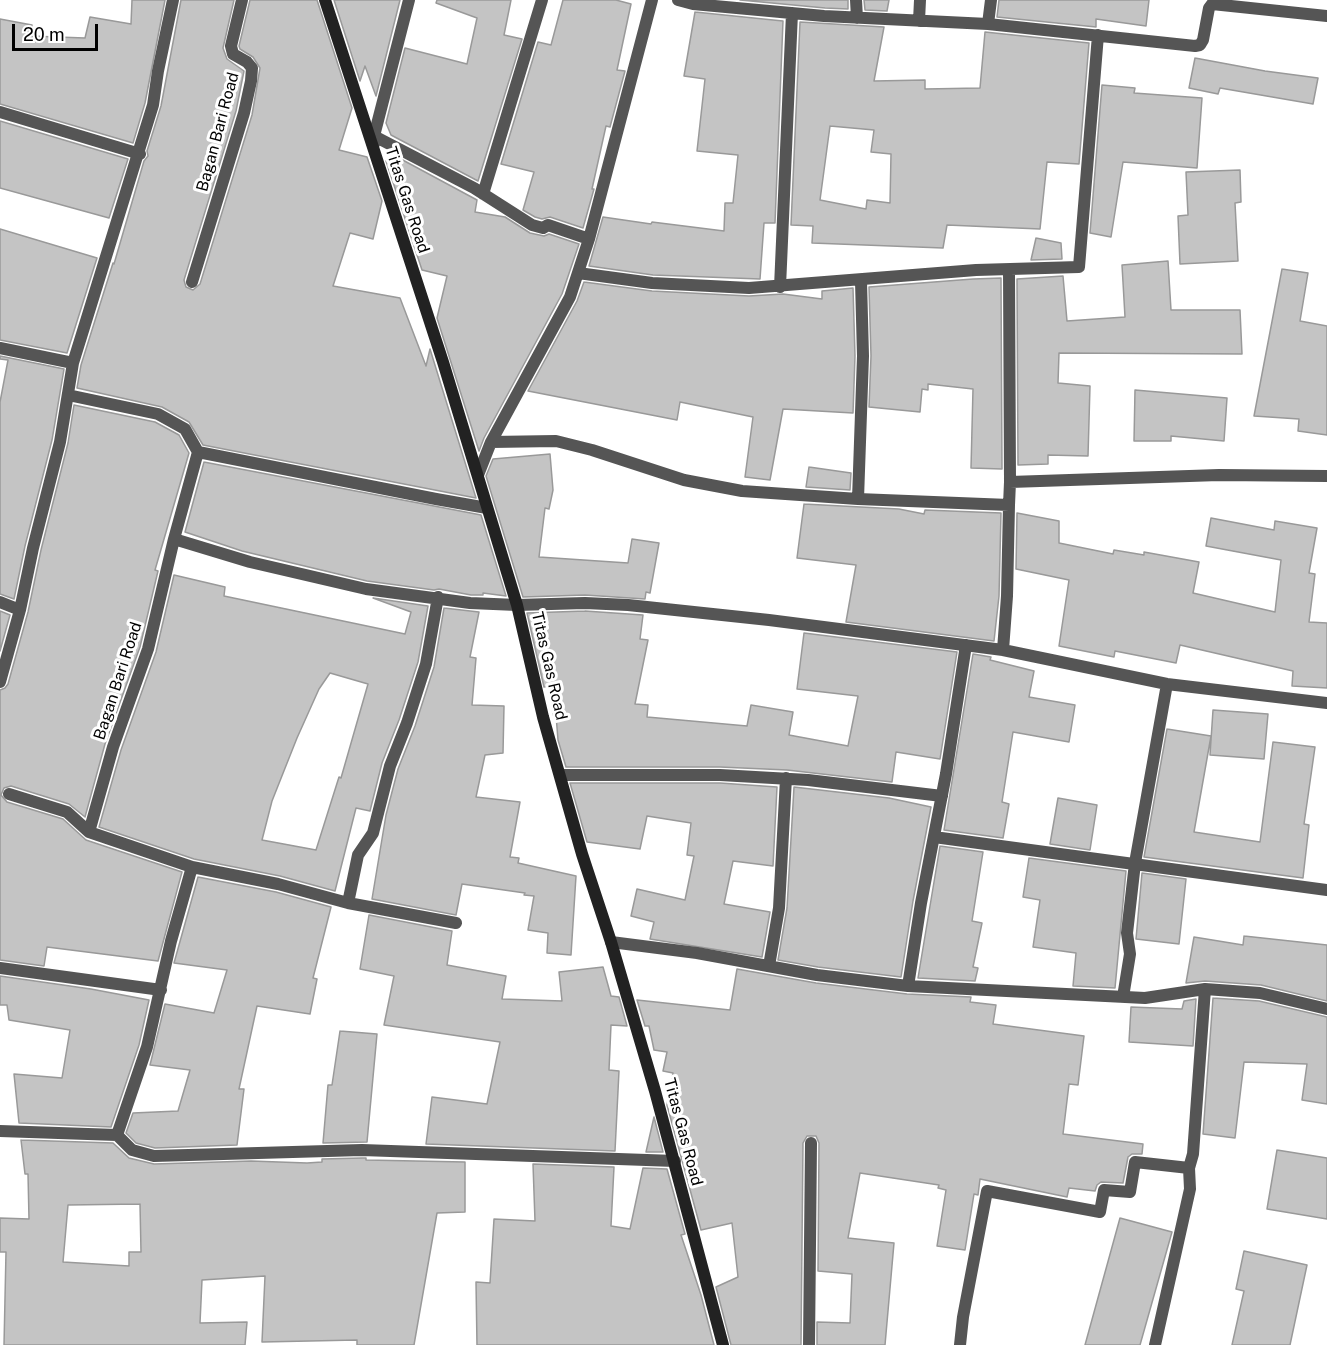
<!DOCTYPE html>
<html>
<head>
<meta charset="utf-8">
<style>
	body { margin:0 }
	#map { position:relative; width:1327px; height:1345px; overflow:hidden; background:#fff; font-family:"Public Sans",sans-serif }
	canvas { display:block }
	.scale { position:absolute; left:12px; top:24px; width:86px; height:27px; box-sizing:border-box; border:3px solid #000; border-top:0; padding-left:8px; font-size:18px; line-height:21px; white-space:nowrap; color:#000; -webkit-text-stroke:4px #fff; paint-order:stroke }
</style>
</head>
<body>
<div id="map">
<canvas width="1327" height="1345"></canvas>
<div class="scale">20 m</div>
</div>
<script>
const ctx = document.querySelector('canvas').getContext('2d');
ctx.lineJoin = 'round';
function fillPath(path, color) { ctx.fillStyle = color; ctx.fill(path, 'evenodd'); }
const toPath = rows => new Path2D(rows.map(r => 'M' + r).join(''));
function stroke(path, color, width, dash) { ctx.strokeStyle = color; ctx.lineWidth = width; ctx.lineCap = dash ? 'butt' : 'round'; ctx.setLineDash(dash || []); ctx.stroke(path); }
function label(font, color, halo, rows, align = 'center') {
  ctx.font = font + ' "Public Sans",sans-serif'; ctx.lineWidth = 6; ctx.setLineDash([]); ctx.textBaseline = 'middle'; ctx.strokeStyle = halo; ctx.fillStyle = color; for (const [text, x, y, turn = 0] of rows) {
    ctx.save(); ctx.translate(x, y); ctx.rotate((+turn || 0) * Math.PI / 180); ctx.textAlign = isNaN(turn) ? turn : align; if (halo) ctx.strokeText(text, 0, 0); ctx.fillText(text, 0, 0); ctx.restore();
  }
}
const building = toPath([
	[132,0,165,0,145,103,133,143,0,104,0,19,32,25,30,36,85,38,90,17,131,24,132,0],
	[181,0,234,0,223,48,227,59,244,71,236,111,184,280,186,287,193,290,200,284,252,115,260,68,253,57,240,49,239,46,250,0,317,0,352,108,339,150,367,157,382,201,373,239,350,233,333,286,400,298,426,366,430,349,476,498,203,445,189,422,162,407,77,388,81,365,113,263,114,264,144,161,148,156,147,151,161,106,181,0],
	[334,0,400,0,376,96,365,66,360,81,334,0],
	[437,0,511,0,504,35,522,39,478,181,391,135,386,123,405,48,467,64,477,18,436,3,437,0],
	[563,0,616,0,631,4,617,70,625,71,610,127,606,126,592,189,594,189,583,228,550,217,542,219,535,217,523,210,534,172,501,164,538,42,551,45,563,0],
	[740,0,848,0,848,9,825,8,740,0],
	[864,0,889,0,887,11,865,10,864,0],
	[999,0,1149,0,1146,26,1096,19,1096,27,997,17,999,0],
	[695,12,783,21,775,223,764,223,760,279,653,275,589,266,603,217,651,224,652,222,724,231,725,203,733,203,738,155,697,151,705,79,684,76,695,12],
	[800,22,884,27,874,81,925,80,925,89,980,88,985,32,1089,43,1079,164,1047,162,1040,229,947,225,943,248,812,243,813,226,791,225,800,22],
	[830,126,874,130,871,152,891,154,890,203,867,200,866,209,820,200,830,126],
	[1195,58,1265,71,1318,78,1313,104,1220,88,1218,94,1189,88,1195,58],
	[1102,85,1135,88,1134,93,1202,98,1197,168,1123,162,1111,237,1090,233,1102,85],
	[0,121,128,159,109,218,0,188,0,121],
	[399,158,477,200,475,212,505,217,530,233,544,236,549,234,579,244,562,294,484,438,479,451,437,318,447,276,422,270,386,161,402,164,399,158],
	[1240,170,1241,202,1235,203,1238,261,1180,264,1178,216,1188,215,1186,172,1240,170],
	[0,229,97,258,67,353,0,340,0,229],
	[1036,238,1061,243,1062,259,1031,260,1036,238],
	[1168,261,1171,310,1240,310,1242,354,1059,353,1058,383,1090,386,1088,456,1048,455,1048,464,1018,465,1017,279,1063,276,1067,321,1125,317,1122,265,1168,261],
	[1282,269,1308,273,1300,321,1327,326,1327,435,1298,431,1299,419,1254,416,1282,269],
	[1001,278,1002,469,971,468,973,389,928,384,928,390,922,389,920,412,869,407,871,356,869,287,973,279,1001,278],
	[584,282,652,291,749,296,783,294,822,299,822,291,853,288,855,356,853,413,783,409,770,480,745,477,753,417,680,402,677,420,528,391,577,301,584,282],
	[0,356,64,369,52,440,25,546,14,599,0,594,0,402,8,360,0,359,0,356],
	[1135,390,1227,398,1224,441,1171,436,1171,441,1134,441,1135,390],
	[74,405,155,422,179,435,189,453,155,570,158,571,140,647,105,744,85,817,69,804,11,786,4,788,1,795,7,802,63,819,86,840,182,872,158,961,47,947,44,966,0,960,0,690,5,688,8,684,28,612,41,550,68,443,74,405],
	[550,454,553,490,549,509,545,508,539,557,628,563,632,539,659,543,650,593,646,592,645,599,585,595,523,597,486,476,493,459,550,454],
	[204,462,481,515,506,596,483,593,483,595,471,595,439,589,434,590,367,581,242,551,185,532,204,462],
	[809,467,851,473,850,490,806,487,809,467],
	[804,504,899,509,924,514,925,510,1001,513,999,596,994,641,846,622,856,565,797,558,804,504],
	[1017,513,1059,521,1059,543,1113,554,1114,550,1144,555,1144,552,1199,562,1193,593,1275,612,1281,560,1206,546,1211,518,1274,530,1275,521,1317,528,1309,573,1315,574,1309,622,1327,623,1327,688,1292,686,1293,671,1180,645,1176,663,1115,651,1114,657,1059,646,1069,580,1016,569,1017,513],
	[174,575,225,587,224,596,405,634,411,612,373,598,428,606,418,662,399,720,382,763,370,811,356,808,335,891,280,876,194,859,99,827,121,750,156,652,174,575],
	[330,673,368,684,341,778,339,777,316,850,262,840,272,801,297,738,319,689,330,673],
	[444,608,479,612,470,657,476,658,472,705,504,706,503,753,485,755,476,797,520,802,510,857,519,858,518,863,576,876,571,955,547,953,548,933,528,930,534,896,524,895,525,893,462,884,456,915,372,899,386,815,398,769,415,726,434,667,444,608],
	[0,611,10,615,0,651,0,611],
	[585,611,643,615,640,639,648,640,635,704,648,705,647,717,747,726,751,705,793,712,789,735,848,746,858,696,797,689,804,633,957,652,940,759,896,752,892,782,787,770,720,767,566,767,558,740,556,715,553,715,550,686,544,687,527,613,585,611],
	[973,654,991,657,990,660,1034,671,1029,697,1075,705,1069,742,1013,732,1002,802,1009,804,1003,838,944,830,973,654],
	[1213,710,1268,714,1264,759,1210,755,1213,710],
	[1167,729,1211,736,1194,832,1260,842,1273,742,1315,747,1304,824,1309,825,1303,878,1144,857,1167,729],
	[570,783,720,783,777,787,773,866,733,861,724,904,770,912,762,957,650,939,654,922,631,916,637,889,685,900,694,856,687,855,691,823,647,816,640,849,587,842,570,783],
	[794,787,889,798,931,807,913,901,901,977,818,967,778,960,787,908,794,787],
	[1058,798,1097,805,1090,850,1050,844,1058,798],
	[940,846,983,852,972,921,982,923,973,967,978,968,975,981,918,978,940,846],
	[1029,858,1126,871,1115,988,1073,986,1076,953,1033,947,1040,900,1023,897,1029,858],
	[1142,873,1186,879,1179,944,1136,939,1142,873],
	[198,877,276,892,331,907,313,978,317,979,310,1014,257,1006,239,1089,244,1089,237,1145,155,1148,136,1143,126,1133,133,1113,178,1111,190,1070,150,1065,165,1004,214,1013,227,970,174,963,198,877],
	[369,915,452,931,447,965,506,976,502,999,562,1001,559,972,603,967,611,996,619,997,627,1026,611,1025,609,1070,619,1071,615,1151,426,1144,432,1097,487,1104,500,1042,384,1025,394,976,360,969,369,915],
	[1244,936,1327,945,1327,1001,1261,985,1205,981,1186,983,1194,937,1243,945,1244,936],
	[737,969,816,983,907,994,971,997,970,1002,996,1005,993,1024,1084,1036,1078,1085,1069,1084,1063,1134,1143,1144,1142,1154,1132,1154,1128,1157,1123,1183,1101,1182,1097,1185,1095,1191,1069,1188,1067,1197,980,1179,978,1195,974,1194,965,1250,937,1246,946,1190,938,1188,939,1185,860,1173,848,1238,894,1243,885,1345,817,1345,817,1322,850,1323,852,1274,818,1271,819,1143,816,1136,807,1136,803,1143,801,1345,731,1345,716,1287,738,1277,732,1223,701,1230,667,1105,673,1073,663,1071,667,1052,654,1050,649,1026,645,1026,637,1000,730,1010,737,969],
	[0,976,91,989,149,1000,139,1045,111,1127,19,1123,14,1074,62,1078,70,1030,9,1020,7,1005,0,1005,0,976],
	[1213,998,1259,1001,1327,1017,1327,1104,1302,1100,1307,1064,1244,1062,1235,1138,1203,1134,1213,998],
	[1196,999,1193,1046,1129,1042,1131,1007,1182,1009,1184,1001,1196,999],
	[340,1031,377,1034,367,1142,323,1143,328,1085,332,1085,340,1031],
	[654,1117,663,1152,646,1152,654,1117],
	[21,1140,113,1143,129,1158,154,1164,251,1161,307,1163,322,1162,322,1159,362,1158,366,1158,366,1160,465,1162,465,1212,437,1213,414,1345,357,1345,357,1340,262,1342,265,1276,202,1280,200,1323,247,1322,245,1345,4,1345,6,1252,0,1252,0,1218,29,1219,28,1174,25,1174,21,1140],
	[140,1204,141,1252,129,1252,129,1266,63,1262,68,1205,140,1204],
	[1277,1150,1327,1158,1327,1219,1267,1209,1277,1150],
	[533,1164,614,1167,611,1226,630,1229,643,1168,667,1169,685,1234,681,1235,701,1295,714,1345,477,1345,476,1282,490,1283,494,1219,535,1221,533,1164],
	[1120,1218,1172,1232,1140,1345,1085,1345,1120,1218],
	[1244,1251,1307,1265,1290,1345,1232,1345,1244,1291,1236,1289,1244,1251]
]);
fillPath(building, '#c4c4c4');
stroke(building, '#999', 1.5);
stroke(toPath([
	[678,0,693,4,824,16,988,24,1195,46,1200,45,1203,40,1209,8,1212,4,1327,16],
	[856,0,857,18],
	[919,21,920,0],
	[988,24,991,0],
	[0,112,140,154],
	[374,136,474,188,532,225,543,228,548,225,589,239],
	[374,144,374,136,409,0],
	[483,194,542,0],
	[1009,270,1010,482],
	[578,273,652,283,749,288,976,270,1079,267,1098,35],
	[192,282,244,113,251,81,252,68,247,62,233,54,231,46,242,0],
	[780,287,792,13],
	[0,348,73,363],
	[68,395,158,414,185,429,198,452,436,499,487,508],
	[491,442,556,441,592,450,684,480,742,491,858,499,1009,505,1010,482,1219,475,1327,476],
	[478,475,491,442,570,297,589,239,652,0],
	[858,499,863,356,861,281],
	[174,539,250,562,366,589,470,603,517,605,585,603,628,605,769,620,1003,650,1167,684,1327,703],
	[0,602,20,610],
	[1003,650,1007,596,1009,505],
	[0,682,20,610,33,548,60,442,73,363,153,105,158,71,173,0],
	[560,775,720,775,808,780,942,796],
	[9,794,67,812,89,832,192,867,171,941,147,1047,117,1135],
	[89,832,113,747,148,649,174,539,198,452],
	[934,837,1327,890],
	[192,867,278,884,348,903,456,923],
	[348,903,358,855,373,833,390,766,407,723,426,664,438,597],
	[611,942,697,953,817,975,908,986,1145,998,1205,989,1260,993,1327,1009],
	[769,966,779,908,786,778],
	[0,968,161,990],
	[908,986,921,903,946,774,966,645],
	[1123,997,1130,954,1127,933,1135,863,1167,684],
	[0,1131,117,1135,132,1150,154,1156,362,1150,675,1161],
	[809,1345,811,1143],
	[960,1345,963,1317,987,1191,1100,1212,1104,1190,1130,1192,1135,1162,1189,1168],
	[1155,1345,1190,1189,1189,1168,1193,1154,1205,989]
]), '#555', 12);
stroke(toPath([
	[325,0,443,362,517,605,543,717,582,854,611,942,655,1091,723,1345]
]), '#222', 12);
label('16px', '#000', '#fff', [
	["Bagan Bari Road",218,132,-75],
	["Titas Gas Road",407,200,72],
	["Titas Gas Road",549,666,77],
	["Bagan Bari Road",118,681,-72],
	["Titas Gas Road",683,1132,75]
]);
</script>
</body>
</html>
